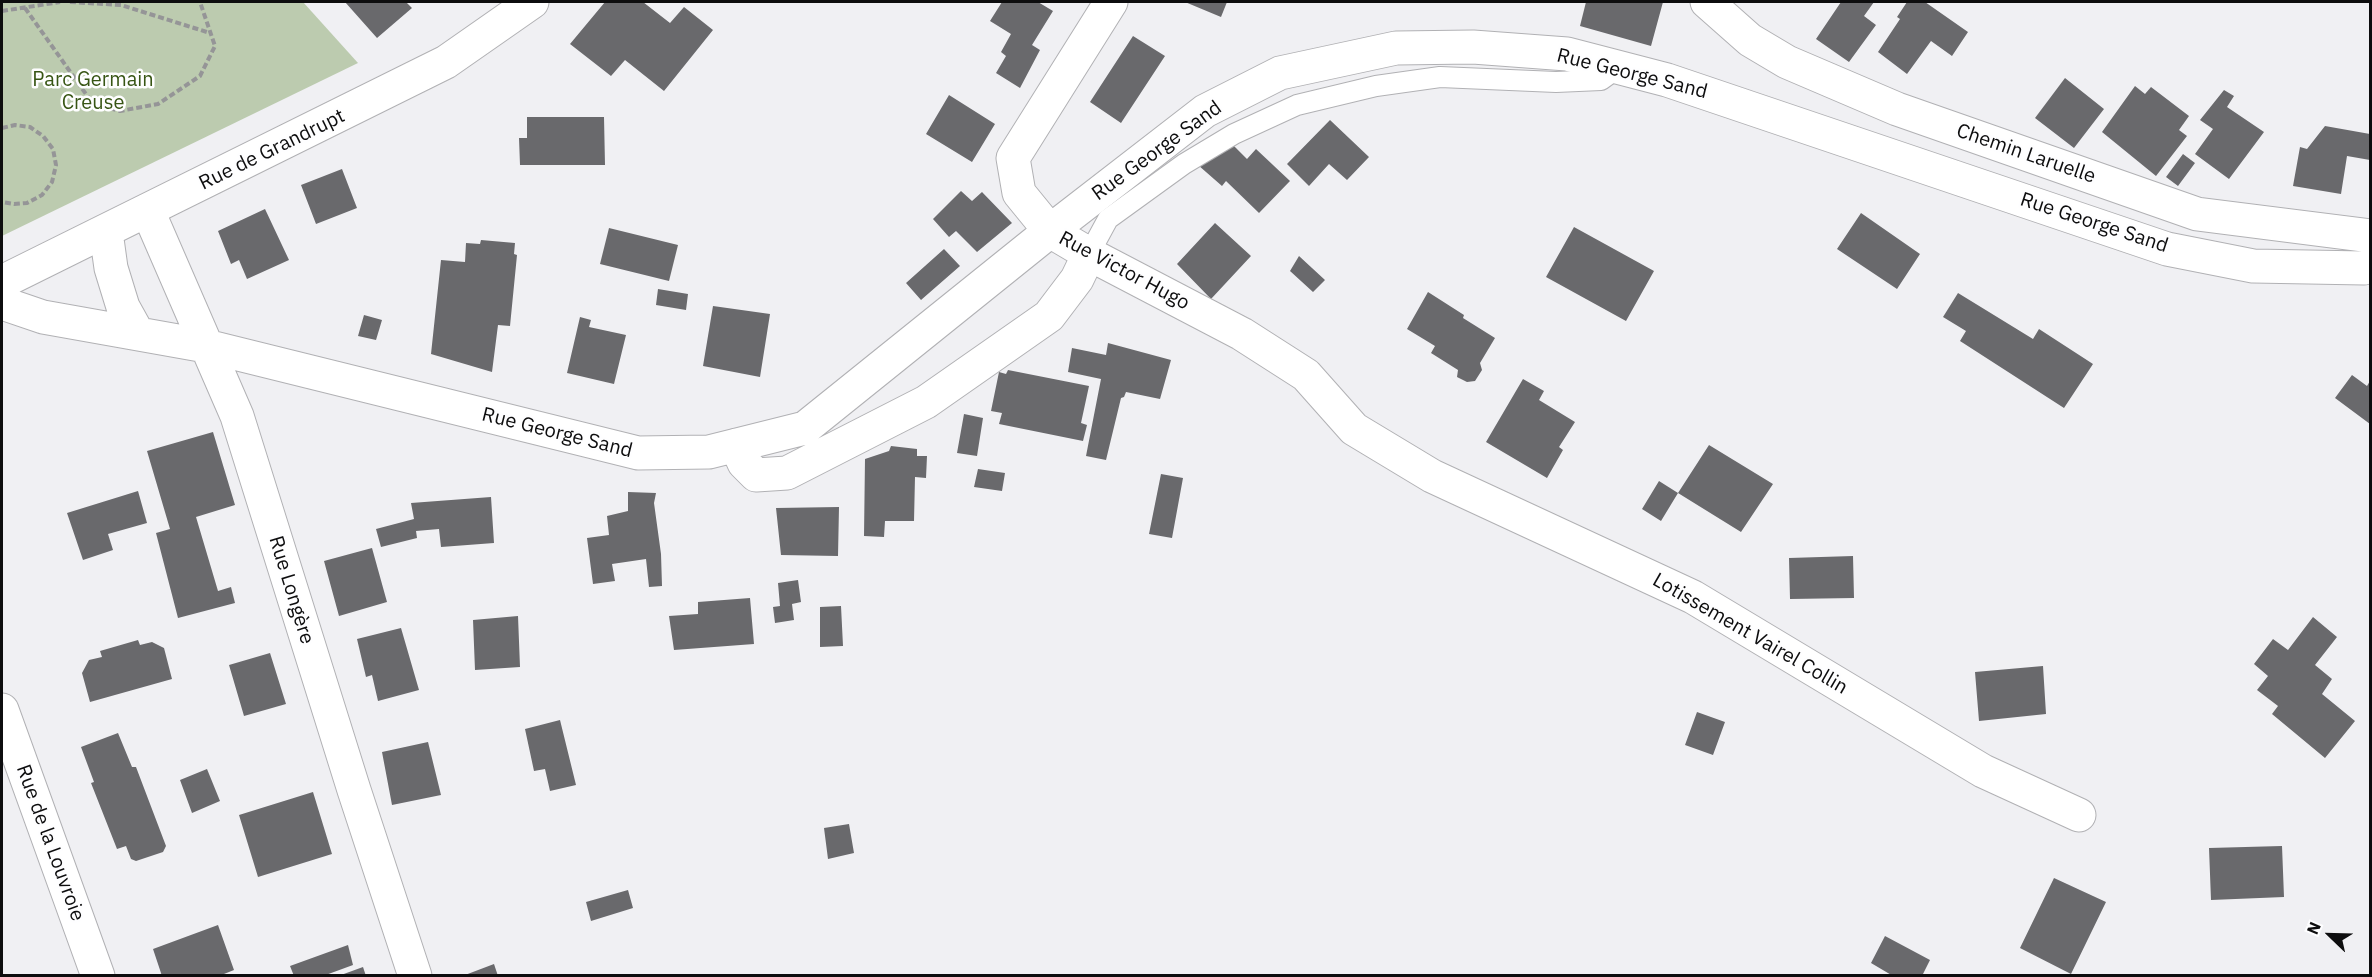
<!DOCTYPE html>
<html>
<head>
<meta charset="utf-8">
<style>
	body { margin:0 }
	#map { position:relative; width:2372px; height:977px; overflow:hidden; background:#f0f0f3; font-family:"IBM Plex Sans",sans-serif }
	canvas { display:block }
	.frame { position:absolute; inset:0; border:3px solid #0d0d0e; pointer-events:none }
	.north { position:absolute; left:2300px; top:905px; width:60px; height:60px; -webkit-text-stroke:4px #fefeff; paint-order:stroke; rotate:293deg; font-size:16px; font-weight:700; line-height:24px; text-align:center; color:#0d0d0e }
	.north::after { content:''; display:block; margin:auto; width:21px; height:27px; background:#0d0d0e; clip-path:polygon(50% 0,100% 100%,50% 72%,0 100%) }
</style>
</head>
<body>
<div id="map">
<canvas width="2372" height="977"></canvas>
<div class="frame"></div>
<div class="north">N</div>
</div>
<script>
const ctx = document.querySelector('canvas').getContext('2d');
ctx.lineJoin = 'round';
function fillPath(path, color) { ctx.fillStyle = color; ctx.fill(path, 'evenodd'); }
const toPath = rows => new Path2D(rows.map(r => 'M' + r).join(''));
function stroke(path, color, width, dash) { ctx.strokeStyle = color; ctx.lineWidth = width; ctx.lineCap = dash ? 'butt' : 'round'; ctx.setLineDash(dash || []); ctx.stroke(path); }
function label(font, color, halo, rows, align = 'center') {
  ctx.font = font + ' "IBM Plex Sans",sans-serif'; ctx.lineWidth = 5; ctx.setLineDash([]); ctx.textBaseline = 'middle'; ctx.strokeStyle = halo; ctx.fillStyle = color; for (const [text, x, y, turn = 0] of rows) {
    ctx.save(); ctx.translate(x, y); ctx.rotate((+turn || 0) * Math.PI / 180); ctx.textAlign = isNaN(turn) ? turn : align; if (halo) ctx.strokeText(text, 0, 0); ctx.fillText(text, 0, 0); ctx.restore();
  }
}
fillPath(toPath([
	[2,2,303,2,358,63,2,236]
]), '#bccbaf');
fillPath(toPath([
	[345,2,406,2,412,8,377,38],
	[605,2,643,2,670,23,684,7,713,30,664,91,625,60,611,76,570,44],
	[1002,2,1038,2,1053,11,1032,45,1040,50,1020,88,996,73,1006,56,1001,52,1011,34,990,21],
	[1185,2,1227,2,1221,17],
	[1586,2,1663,2,1651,46,1580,26],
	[1841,2,1874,2,1864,16,1876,25,1849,62,1816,39],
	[1907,2,1925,2,1968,32,1952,56,1931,41,1907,74,1878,52,1900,19,1897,17],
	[1133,36,1165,56,1121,123,1090,102],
	[2065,78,2104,109,2074,148,2035,118],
	[2135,86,2145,94,2151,87,2189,116,2179,130,2187,136,2156,176,2102,132],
	[2224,90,2234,96,2227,107,2264,132,2229,179,2195,154,2213,129,2200,120],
	[949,95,995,124,972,162,926,134],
	[527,117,604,117,605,165,520,165,519,138,527,138],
	[1330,120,1369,157,1347,180,1329,164,1309,186,1287,164],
	[2325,126,2370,134,2370,160,2347,156,2341,194,2293,186,2300,147,2307,149],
	[1233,145,1247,159,1256,149,1290,181,1259,213,1226,181,1222,186,1198,165],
	[2183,154,2195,163,2178,186,2166,177],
	[342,169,357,208,316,224,301,185],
	[961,191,972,201,982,192,1012,223,977,252,956,231,949,237,933,219],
	[265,209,289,260,247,279,239,260,231,264,218,231],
	[1861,213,1920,254,1897,289,1837,249],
	[1215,223,1251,256,1211,299,1177,264],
	[1574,227,1654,271,1626,321,1546,277],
	[609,228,678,245,669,281,600,264],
	[481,240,515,243,514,254,517,255,510,326,498,325,492,372,431,354,441,260,465,262,466,243,480,244],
	[944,249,960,266,921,300,906,283],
	[1299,256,1325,280,1313,292,1290,271],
	[658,289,688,294,686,310,656,305],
	[1428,292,1464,315,1463,318,1495,338,1480,363,1482,370,1475,381,1467,382,1457,377,1458,370,1431,353,1435,346,1407,329],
	[1958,293,2033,339,2039,329,2093,364,2064,408,1960,341,1966,331,1943,317],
	[713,306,770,314,760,377,703,366],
	[364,315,382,320,376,340,358,336],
	[580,317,591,320,589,327,626,335,614,384,567,373],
	[1108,343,1171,360,1160,399,1126,392,1124,397,1121,398,1106,460,1086,456,1101,379,1068,372,1072,348,1106,355],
	[1008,370,1089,386,1081,423,1087,425,1083,441,999,424,1002,413,991,411,999,372,1006,374],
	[2352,375,2367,386,2370,381,2370,424,2335,398],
	[1523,379,1544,391,1539,400,1575,422,1559,447,1563,450,1547,478,1486,442],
	[964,414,983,418,977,456,957,453],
	[213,432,235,505,196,517,218,591,231,587,235,603,178,618,156,533,170,529,147,451],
	[1709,445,1773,484,1741,532,1678,493],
	[891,446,917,449,917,456,927,456,926,478,915,477,914,521,885,521,884,537,864,536,865,459,889,451],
	[978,469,1005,473,1002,491,974,487],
	[1161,474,1183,478,1172,538,1149,534],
	[1659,481,1678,493,1661,521,1642,509],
	[138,491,147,523,108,534,113,550,83,560,67,513],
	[628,492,656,493,654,503,661,554,662,586,649,587,646,559,612,564,615,581,593,584,587,538,609,535,607,516,628,511],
	[491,497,494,543,441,547,439,529,416,531,417,538,381,547,376,529,414,519,411,503],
	[839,507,838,556,781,555,776,508],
	[372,548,387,602,339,616,324,561],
	[1853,556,1854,598,1790,599,1789,558],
	[798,580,801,602,792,604,794,620,775,623,773,607,780,606,778,583],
	[750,598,754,644,674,650,669,616,698,614,698,602],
	[841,606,843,646,820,647,820,607],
	[518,616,520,667,475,670,473,620],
	[2313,617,2337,637,2315,665,2332,679,2322,694,2355,721,2325,758,2272,714,2278,706,2257,690,2268,676,2254,664,2273,639,2288,650],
	[401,628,419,690,378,701,372,675,366,677,357,639],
	[138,640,140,645,152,642,164,648,172,679,90,702,82,673,89,660,102,657,100,651],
	[270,653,286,704,244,716,229,665],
	[2043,666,2046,714,1979,721,1975,672],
	[1697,712,1725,722,1713,755,1685,745],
	[560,720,576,785,550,791,545,769,534,771,525,729],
	[118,733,132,767,136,767,166,846,163,852,136,861,131,859,126,846,117,849,91,783,94,782,81,747],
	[428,742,441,795,392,805,382,752],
	[207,769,220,801,192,813,180,780],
	[313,792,332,854,258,877,239,815],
	[849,824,854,853,828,859,824,828],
	[2282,846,2284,897,2211,900,2209,848],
	[2054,878,2106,902,2071,974,2020,948],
	[628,890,633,908,591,921,586,902],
	[218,925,234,970,219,976,162,976,153,949],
	[1885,936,1930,960,1922,976,1893,976,1871,963],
	[348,945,353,965,323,976,294,976,290,966],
	[494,964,498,976,465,976,465,975],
	[363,967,366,976,341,976,341,975]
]), '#69696c');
const service = toPath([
	[1089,254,1108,219,1184,164,1234,134,1297,105,1376,86,1440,77,1556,82,1601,80,1619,67]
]);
const minor = toPath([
	[1111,2,1013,158,1019,193,1050,231,1089,254,1242,334,1306,375,1354,429,1432,476,1693,597,1983,771,2079,815],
	[1707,2,1750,40,1787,62,1897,109,2197,214,2370,236],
	[148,211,237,416,354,790,415,976],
	[106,232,111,268,123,307,138,334],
	[2,282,446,62,532,2],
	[2,303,43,317,206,346,638,453,709,452,805,428,1050,231,1205,111,1280,73,1396,48,1473,47,1567,54,1667,80,2167,249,2253,266,2364,268,2370,266],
	[736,445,744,463,756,475,787,473,926,402,1049,316,1077,279,1089,254],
	[2,710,98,976]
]);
stroke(service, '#b1b1b4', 22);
stroke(minor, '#b1b1b4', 35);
stroke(toPath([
	[70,2,121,5,210,33],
	[25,8,93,104,120,111,158,104,200,76,215,46,200,2],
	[2,11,60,2],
	[2,128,15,125,30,127,43,136,53,149,56,165,52,182,42,195,27,203,14,204,2,202]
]), '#959597', 4, [6, 3]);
stroke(service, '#fff', 20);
stroke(minor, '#fff', 33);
label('20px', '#0d0d0e', '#fefeff', [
	["Rue George Sand",1632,74,14],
	["Rue de Grandrupt",272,150,-26],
	["Rue George Sand",1157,151,-36],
	["Chemin Laruelle",2026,154,19],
	["Rue George Sand",2094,223,18],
	["Rue Victor Hugo",1124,271,28],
	["Rue George Sand",557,433,14],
	["Rue Longère",291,590,73],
	["Lotissement Vairel Collin",1750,634,30],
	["Rue de la Louvroie",50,843,70]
]);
label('20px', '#375514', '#fefeff', [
	["Parc Germain",93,80],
	["Creuse",93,103]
]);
</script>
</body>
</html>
